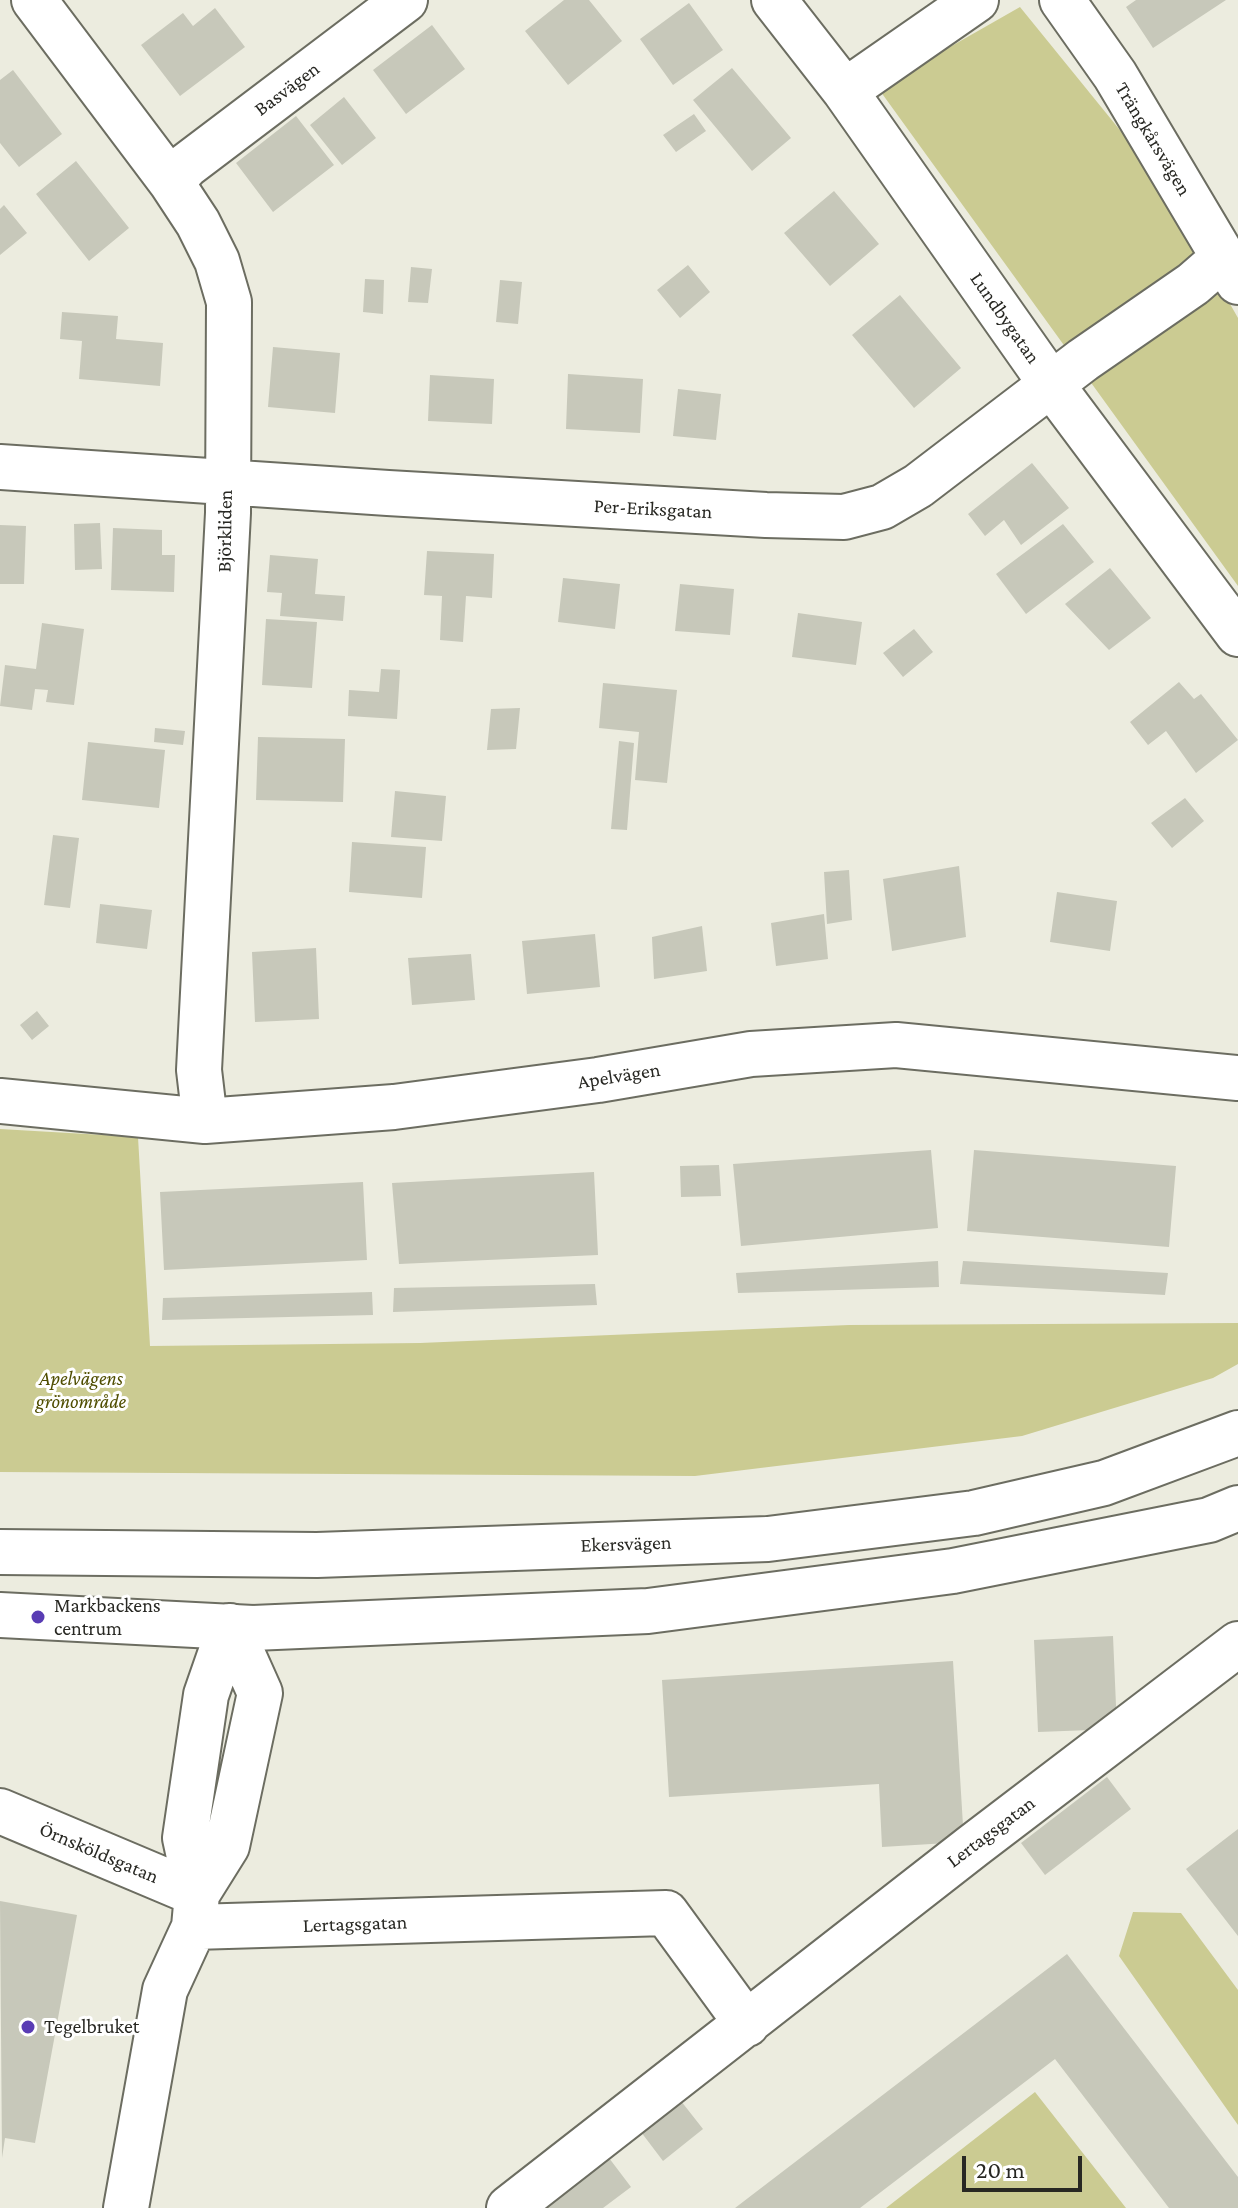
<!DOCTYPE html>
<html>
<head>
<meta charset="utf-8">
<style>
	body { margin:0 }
	#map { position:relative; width:1238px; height:2208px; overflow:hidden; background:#ececdf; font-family:"Crimson Pro",serif }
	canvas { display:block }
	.scale { position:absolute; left:962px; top:2156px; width:120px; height:36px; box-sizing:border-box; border:4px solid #282823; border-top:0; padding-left:10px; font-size:24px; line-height:28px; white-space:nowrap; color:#282823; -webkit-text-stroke:6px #fff; paint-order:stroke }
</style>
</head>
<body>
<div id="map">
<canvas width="1238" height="2208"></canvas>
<div class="scale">20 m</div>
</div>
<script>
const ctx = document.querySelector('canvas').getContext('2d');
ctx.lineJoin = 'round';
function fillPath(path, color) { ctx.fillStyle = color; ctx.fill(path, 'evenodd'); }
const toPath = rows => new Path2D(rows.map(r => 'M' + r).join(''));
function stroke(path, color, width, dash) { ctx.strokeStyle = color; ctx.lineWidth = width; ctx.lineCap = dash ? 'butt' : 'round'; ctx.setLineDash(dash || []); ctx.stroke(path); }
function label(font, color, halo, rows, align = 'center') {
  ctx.font = font + ' "Crimson Pro",serif'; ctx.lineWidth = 6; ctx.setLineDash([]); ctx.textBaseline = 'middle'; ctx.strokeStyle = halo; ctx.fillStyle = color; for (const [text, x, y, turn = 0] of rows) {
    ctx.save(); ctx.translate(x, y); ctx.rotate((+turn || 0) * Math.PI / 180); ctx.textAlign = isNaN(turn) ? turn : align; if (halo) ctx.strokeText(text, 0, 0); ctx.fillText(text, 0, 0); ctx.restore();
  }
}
fillPath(toPath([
	[1020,7,1158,177,1238,318,1238,586,878,88],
	[0,1129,138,1137,150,1346,420,1343,849,1325,1238,1323,1238,1364,1213,1378,1022,1436,695,1476,0,1472],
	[1133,1912,1181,1913,1238,1990,1238,2125,1119,1956],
	[1035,2092,1126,2208,886,2208]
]), '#cbcb92');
fillPath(toPath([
	[564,0,589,0,622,41,568,85,525,31],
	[1136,0,1226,0,1153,48,1126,7],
	[689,3,723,50,673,85,640,39],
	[215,8,245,47,180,96,141,45,183,13,193,26],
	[432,25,465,69,406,114,373,70],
	[732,68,791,138,752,171,693,100],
	[13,70,62,134,19,167,0,143,0,80],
	[344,97,376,138,342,165,310,125],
	[694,114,706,131,676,152,663,135],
	[296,116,334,165,273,212,236,163],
	[76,161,129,228,89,261,36,194],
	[834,191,879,244,830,286,784,233],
	[4,205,27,233,0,255,0,209],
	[688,265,710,292,680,318,657,290],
	[411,267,432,269,428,303,408,302],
	[365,279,384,280,383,314,363,312],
	[500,280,522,282,518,324,496,322],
	[900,295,961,368,914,408,852,335],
	[62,312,118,316,116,339,163,343,160,386,79,379,82,341,60,339],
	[273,347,340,353,335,413,268,407],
	[568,374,643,379,640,433,566,429],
	[430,375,494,379,492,424,428,421],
	[678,389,721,394,716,440,673,436],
	[1032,463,1069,508,1021,545,1004,520,985,536,968,514],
	[100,523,102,569,75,570,74,524],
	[1063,524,1094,562,1026,614,996,574],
	[0,525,26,526,24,584,0,584],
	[113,528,162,530,162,555,175,555,174,592,111,590],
	[427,551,494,554,492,598,466,596,463,642,440,640,442,596,424,595],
	[270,555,318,559,315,594,345,596,343,621,280,616,282,593,267,592],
	[1110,568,1151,618,1109,650,1065,604],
	[563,578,620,584,615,629,558,622],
	[680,584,734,589,730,635,675,631],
	[798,613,862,622,856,665,792,657],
	[266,619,317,622,312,688,262,685],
	[42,623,84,629,74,705,46,702,48,690,35,689,32,710,0,706,5,665,36,669],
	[914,629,933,652,903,677,883,653],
	[381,669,400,670,397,719,348,716,349,690,379,692],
	[1179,682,1194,699,1201,694,1238,740,1196,773,1166,731,1148,745,1130,722],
	[603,683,677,690,667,783,635,780,639,732,599,728],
	[520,708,516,749,487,750,491,709],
	[155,728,185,731,183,745,154,742],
	[258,737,345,739,343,802,256,800],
	[619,741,634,743,627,830,611,829],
	[88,742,165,750,159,808,82,800],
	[395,791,446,796,442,841,391,837],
	[1185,798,1204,821,1172,848,1151,823],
	[53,835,79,838,70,908,44,905],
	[352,842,426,847,422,898,349,892],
	[959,866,966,937,892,951,883,879],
	[849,870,852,920,827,924,824,872],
	[1057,892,1117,901,1110,951,1050,942],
	[100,904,152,910,147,949,96,943],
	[824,914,828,959,776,966,771,923],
	[702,926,707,971,654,979,652,937],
	[595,934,600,987,527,994,522,941],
	[316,948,319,1019,255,1022,252,952],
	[471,954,475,1000,412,1005,408,958],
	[37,1011,49,1026,32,1040,20,1025],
	[931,1150,938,1228,741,1246,733,1164],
	[974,1150,1176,1166,1169,1247,967,1231],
	[719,1165,721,1196,681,1197,680,1166],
	[594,1172,598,1255,399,1264,392,1183],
	[363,1182,367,1260,164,1270,160,1192],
	[938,1261,939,1287,738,1293,736,1273],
	[963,1261,1168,1273,1165,1295,960,1284],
	[595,1284,597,1305,393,1312,394,1288],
	[372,1292,373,1315,162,1320,163,1298],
	[1113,1636,1117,1729,1038,1732,1034,1640],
	[953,1661,964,1842,882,1847,879,1784,669,1797,662,1680],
	[1107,1777,1131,1809,1045,1875,1021,1843],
	[1238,1829,1238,1936,1186,1869],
	[0,1901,77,1915,35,2143,5,2138,2,2158],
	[1067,1954,1238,2177,1238,2208,1169,2208,1055,2059,860,2208,735,2208],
	[681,2101,703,2129,663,2161,641,2132],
	[606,2154,631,2187,603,2208,536,2208]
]), '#c7c8ba');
const minor = toPath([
	[34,0,171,182,198,223,217,261,229,302,228,513,199,1070,205,1121],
	[774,0,845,91,1051,384,1238,634],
	[1062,0,1115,75,1238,282],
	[845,91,976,0],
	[171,182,187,165,405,0],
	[0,467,388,493,766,515,844,517,882,507,918,486,1083,360,1193,284,1224,257],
	[0,1101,205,1121,394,1107,598,1080,751,1054,896,1045,1238,1078],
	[0,1811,197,1894],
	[197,1894,227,1846,260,1693,230,1626],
	[194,1927,666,1913,747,2024],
	[126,2208,165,1990,194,1927,197,1894,185,1838,206,1695,230,1626],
	[509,2208,973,1846,1238,1644]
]);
const major = toPath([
	[0,1552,317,1555,768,1539,974,1513,1104,1483,1238,1433],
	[0,1615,253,1628,648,1611,953,1571,1209,1520,1238,1508]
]);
stroke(minor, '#6c6d61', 48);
stroke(major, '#6c6d61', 48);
stroke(minor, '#fff', 44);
stroke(major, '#fff', 44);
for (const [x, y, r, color] of [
	[38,1617,8,"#593cb4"],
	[28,2027,8,"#593cb4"]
]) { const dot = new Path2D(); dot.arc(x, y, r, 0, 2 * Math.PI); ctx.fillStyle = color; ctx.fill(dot); stroke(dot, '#fff', 3); }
label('20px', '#282823', '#fff', [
	["Basvägen",287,89,-37],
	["Trängkårsvägen",1153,139,59],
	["Lundbygatan",1005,318,55],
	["Per-Eriksgatan",653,509,3],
	["Björkliden",225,531,-89],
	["Apelvägen",619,1076,-9],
	["Ekersvägen",626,1544,-2],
	["Lertagsgatan",991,1832,-37],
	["Örnsköldsgatan",99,1853,23],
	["Lertagsgatan",355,1924,-2]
]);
label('italic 20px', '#4f4d00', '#fff', [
	["Apelvägens",81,1379],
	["grönområde",81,1402]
]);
label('20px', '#282823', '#fff', [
	["Markbackens",54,1606],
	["centrum",54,1629],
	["Tegelbruket",44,2027]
], 'left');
</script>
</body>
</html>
